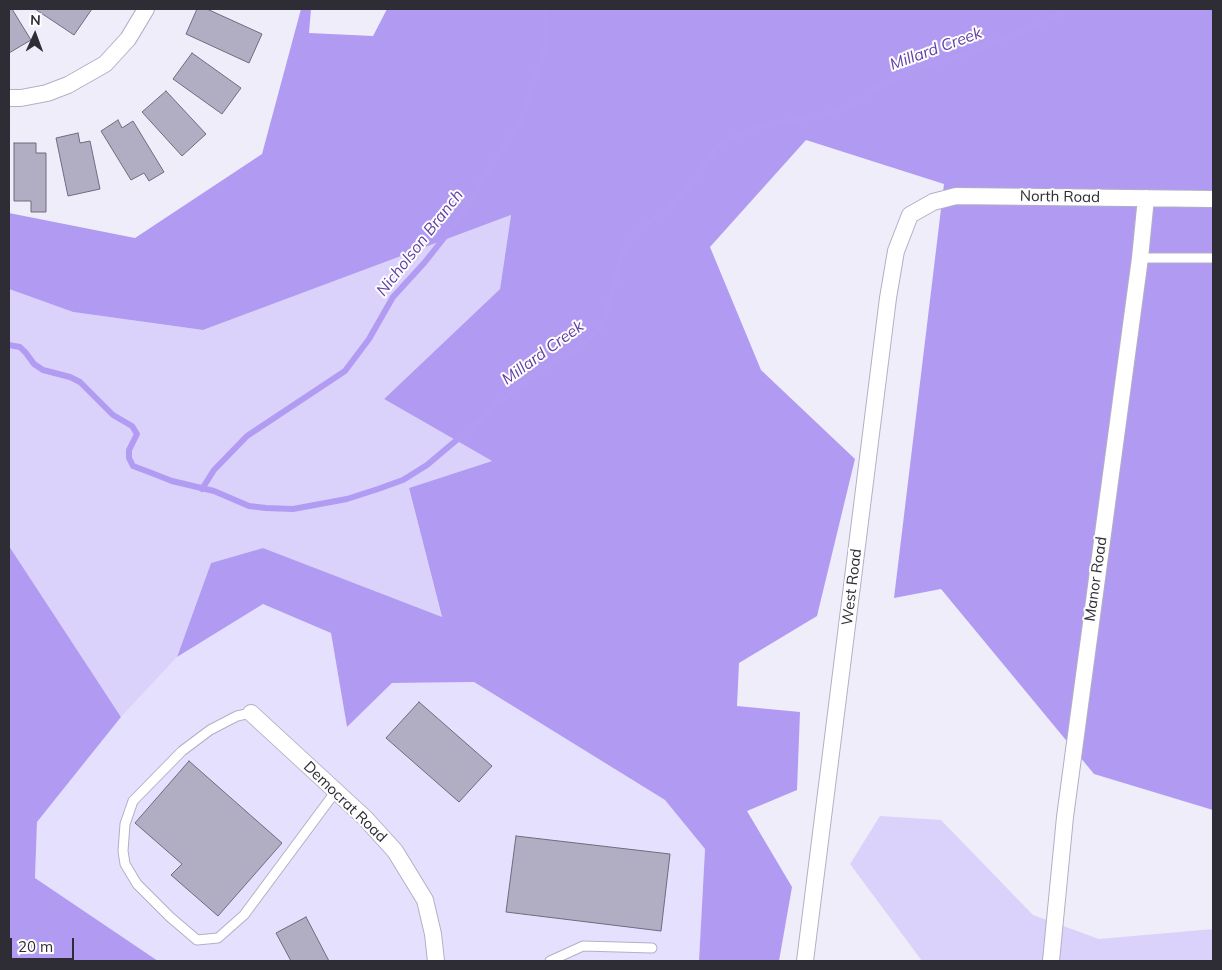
<!DOCTYPE html>
<html>
<head>
<meta charset="utf-8">
<style>
	body { margin:0 }
	#map { position:relative; width:1222px; height:970px; overflow:hidden; background:#f0edfb; font-family:Mulish,sans-serif }
	canvas { display:block }
	.frame { position:absolute; inset:0; border:10px solid #2e2c35; pointer-events:none }
	.north { position:absolute; left:10px; top:10px; width:50px; height:50px; -webkit-text-stroke:4px #fdfdfd; paint-order:stroke; rotate:2deg; font-size:14px; font-weight:700; line-height:20px; text-align:center; color:#2e2c35 }
	.north::after { content:''; display:block; margin:auto; width:18px; height:22px; background:#2e2c35; clip-path:polygon(50% 0,100% 100%,50% 72%,0 100%) }
	.scale { position:absolute; left:10px; top:938px; width:64px; height:22px; box-sizing:border-box; border:2px solid #2e2c35; border-top:0; padding-left:6px; font-size:15px; line-height:18px; white-space:nowrap; color:#2e2c35; -webkit-text-stroke:4px #fdfdfd; paint-order:stroke }
</style>
</head>
<body>
<div id="map">
<canvas width="1222" height="970"></canvas>
<div class="frame"></div>
<div class="north">N</div>
<div class="scale">20 m</div>
</div>
<script>
const ctx = document.querySelector('canvas').getContext('2d');
ctx.lineJoin = 'round';
function fillPath(path, color) { ctx.fillStyle = color; ctx.fill(path, 'evenodd'); }
const toPath = rows => new Path2D(rows.map(r => 'M' + r).join(''));
function stroke(path, color, width, dash) { ctx.strokeStyle = color; ctx.lineWidth = width; ctx.lineCap = dash ? 'butt' : 'round'; ctx.setLineDash(dash || []); ctx.stroke(path); }
function label(font, color, halo, rows, align = 'center') {
  ctx.font = font + ' Mulish,sans-serif'; ctx.lineWidth = 4; ctx.setLineDash([]); ctx.textBaseline = 'middle'; ctx.strokeStyle = halo; ctx.fillStyle = color; for (const [text, x, y, turn = 0] of rows) {
    ctx.save(); ctx.translate(x, y); ctx.rotate((+turn || 0) * Math.PI / 180); ctx.textAlign = isNaN(turn) ? turn : align; if (halo) ctx.strokeText(text, 0, 0); ctx.fillText(text, 0, 0); ctx.restore();
  }
}
fillPath(toPath([
	[263,603,331,633,347,727,392,683,474,682,665,800,705,849,699,961,158,961,35,878,37,822,121,717,177,657]
]), '#e6e0ff');
fillPath(toPath([
	[511,215,500,289,384,399,492,461,409,488,442,618,263,548,211,563,177,657,121,717,9,546,9,289,73,312,203,330],
	[880,816,941,820,1033,915,1099,939,1213,929,1213,961,922,961,850,864]
]), '#dad2fa');
fillPath(toPath([
	[301,9,311,9,309,33,373,36,387,9,1213,9,1213,810,1094,774,941,589,894,598,944,184,806,140,710,247,761,370,855,459,817,616,739,663,737,706,800,712,797,790,747,811,792,887,779,961,699,961,705,849,665,800,474,682,392,683,347,727,331,633,263,604,177,657,211,563,263,548,442,617,409,488,492,461,384,399,500,289,511,215,203,330,73,312,9,289,9,213,135,238,262,154],
	[9,546,121,717,37,822,35,878,158,961,9,961]
]), '#b19bf2');
stroke(toPath([
	[9,345,20,347,26,353,34,364,43,370,70,377,80,382,113,415,132,426,137,434,129,450,129,458,133,466,149,472,172,481,214,491,249,506,266,508,293,509,347,499,378,489,403,480,427,465,478,422,495,405,543,369,581,346,600,329,606,316,623,251,630,239,667,208,688,187,718,146,733,137,756,127,821,115,848,108,878,86,911,69,952,59,983,47,1034,27,1069,9],
	[202,489,214,470,247,436,345,371,369,339,393,297,425,262,462,215,482,180,522,119,538,66,544,55,546,46,547,9]
]), '#b29bf3', 6);
const building = toPath([
	[9,9,12,9,31,40,9,53,9,9],
	[35,9,92,9,74,35,35,9],
	[197,9,207,9,262,34,249,63,186,34,197,9],
	[192,53,241,88,222,114,173,79,192,53],
	[166,91,206,134,182,156,142,112,166,91],
	[118,120,122,128,133,121,164,172,149,181,144,173,131,180,101,131,118,120],
	[78,133,80,143,90,141,100,189,68,196,56,138,78,133],
	[14,143,36,143,36,153,46,153,46,212,31,212,31,201,14,201,14,143],
	[419,702,492,766,459,802,386,738,419,702],
	[189,761,282,843,218,916,171,875,182,864,135,823,189,761],
	[516,836,670,854,661,931,506,912,516,836],
	[306,917,329,961,291,961,276,933,306,917]
]);
fillPath(building, '#b1adc3');
stroke(building, '#706b80', 1);
const service = toPath([
	[1140,258,1213,258],
	[251,713,237,716,210,730,182,751,133,801,125,824,123,851,125,864,137,884,170,917,197,940,218,938,244,915,336,791],
	[550,961,583,946,652,948]
]);
const minor = toPath([
	[9,98,21,98,47,93,68,85,105,64,128,39,146,9],
	[251,713,365,818,395,851,425,900,433,934,436,961],
	[805,961,888,298,896,251,910,215,933,202,956,196,1213,199],
	[1051,961,1065,817,1140,258,1146,198]
]);
stroke(service, '#b3afc5', 11);
stroke(minor, '#b3afc5', 18);
stroke(service, '#fff', 9);
stroke(minor, '#fff', 16);
label('15px', '#2e2c35', '#fdfdfd', [
	["North Road",1060,197,1],
	["Manor Road",1096,579,-82],
	["West Road",852,587,-83],
	["Democrat Road",345,802,44]
]);
label('italic 16px', '#603fa4', '#fdfdfd', [
	["Millard Creek",936,49,-20],
	["Nicholson Branch",420,243,-52],
	["Millard Creek",543,353,-36]
]);
</script>
</body>
</html>
